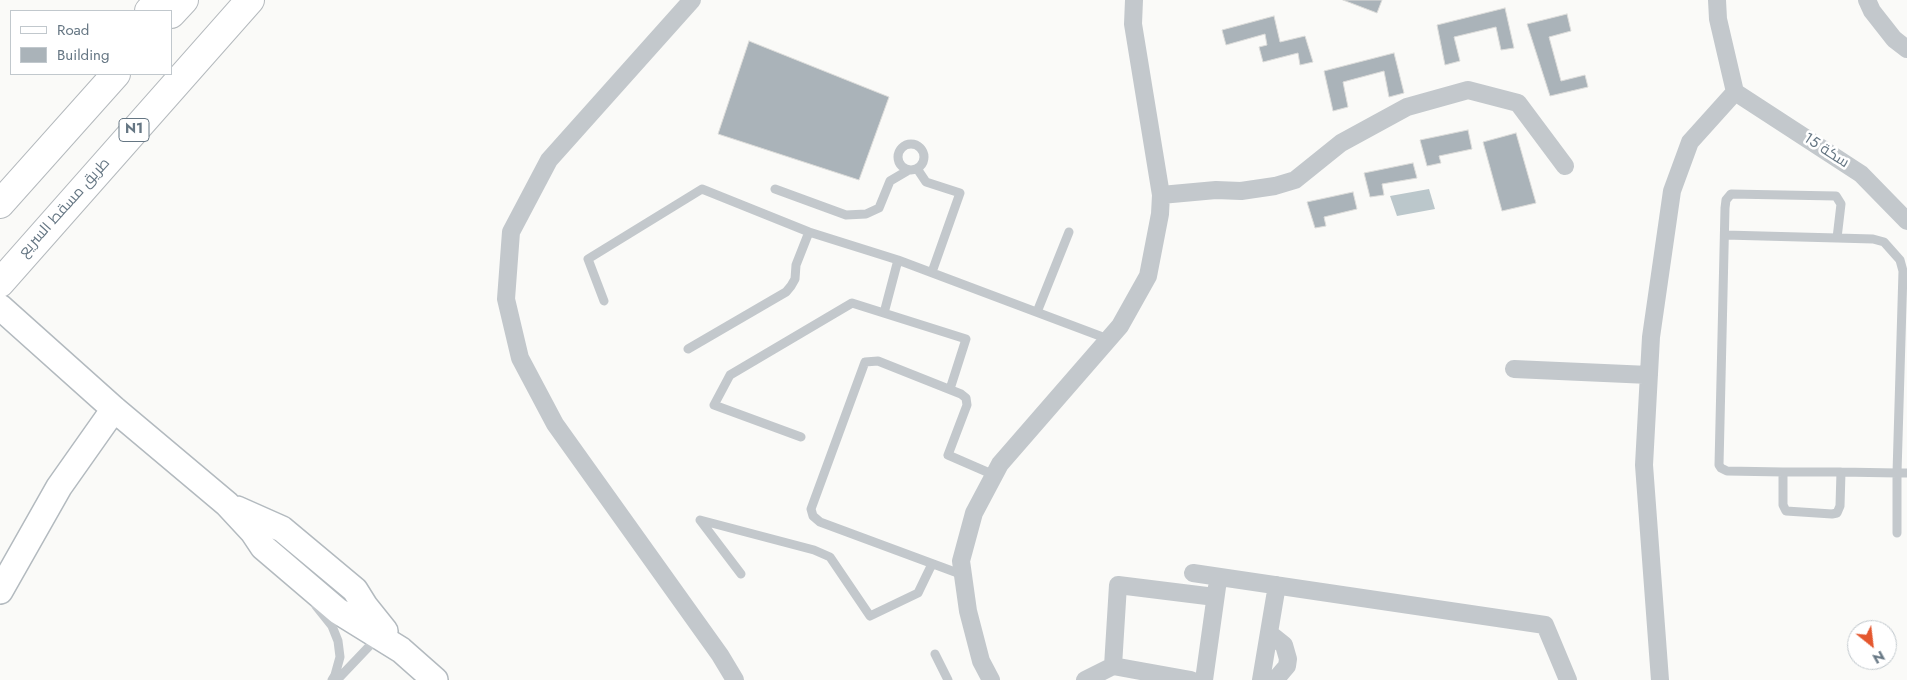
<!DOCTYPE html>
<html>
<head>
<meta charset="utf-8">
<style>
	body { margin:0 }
	#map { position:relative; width:1907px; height:680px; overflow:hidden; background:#fafaf8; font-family:Jost,sans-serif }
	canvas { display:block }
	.legend { position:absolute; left:10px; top:10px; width:162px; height:65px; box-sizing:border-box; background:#fff; border:1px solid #c1c8cd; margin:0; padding:6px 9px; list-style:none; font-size:15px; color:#657683 }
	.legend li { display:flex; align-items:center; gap:10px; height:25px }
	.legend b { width:25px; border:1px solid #c1c8cd }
	.north { position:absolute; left:1847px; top:620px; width:50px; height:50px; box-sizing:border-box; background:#fff; border:1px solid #c1c8cd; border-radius:50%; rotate:151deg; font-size:14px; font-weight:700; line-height:20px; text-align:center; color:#657683 }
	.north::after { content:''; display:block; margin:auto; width:18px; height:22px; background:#e4572e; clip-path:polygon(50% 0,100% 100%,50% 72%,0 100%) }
</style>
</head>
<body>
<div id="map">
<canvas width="1907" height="680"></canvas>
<ul class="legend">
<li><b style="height:6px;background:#fff"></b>Road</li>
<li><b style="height:14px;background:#aab3b9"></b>Building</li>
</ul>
<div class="north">N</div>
</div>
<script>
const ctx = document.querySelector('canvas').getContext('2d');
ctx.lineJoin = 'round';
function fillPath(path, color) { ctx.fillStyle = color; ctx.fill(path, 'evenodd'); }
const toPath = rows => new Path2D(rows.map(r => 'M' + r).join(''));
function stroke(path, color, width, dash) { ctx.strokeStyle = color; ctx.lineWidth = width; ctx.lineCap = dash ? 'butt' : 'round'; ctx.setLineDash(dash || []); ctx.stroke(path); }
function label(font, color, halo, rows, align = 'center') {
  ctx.font = font + ' Jost,Cairo,sans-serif'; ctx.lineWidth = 5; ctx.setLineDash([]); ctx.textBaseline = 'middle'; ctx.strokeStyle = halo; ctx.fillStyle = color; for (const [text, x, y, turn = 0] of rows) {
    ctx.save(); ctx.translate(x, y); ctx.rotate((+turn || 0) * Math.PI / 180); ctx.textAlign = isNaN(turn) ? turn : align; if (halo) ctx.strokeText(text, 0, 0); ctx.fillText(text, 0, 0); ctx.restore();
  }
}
fillPath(toPath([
	[1429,189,1435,209,1397,216,1390,196]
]), '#bbc7cb');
const building = toPath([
	[1343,0,1382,0,1377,13,1343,0],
	[1505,8,1514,48,1501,50,1496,27,1454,37,1460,61,1445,65,1437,25,1505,8],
	[1567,14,1571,31,1549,37,1561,81,1585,75,1588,87,1550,96,1527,24,1567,14],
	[1274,16,1280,42,1305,36,1313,62,1300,65,1298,53,1263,62,1259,47,1267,45,1265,34,1226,45,1222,30,1274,16],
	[749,41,889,97,859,180,718,134,749,41],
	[1394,53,1404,93,1389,97,1384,71,1343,82,1348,107,1333,111,1324,71,1394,53],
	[1468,130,1472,149,1439,156,1441,163,1427,166,1420,140,1468,130],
	[1516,133,1536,203,1502,211,1483,142,1516,133],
	[1413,163,1417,178,1382,184,1384,195,1370,197,1364,173,1413,163],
	[1353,192,1357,209,1324,217,1326,226,1315,228,1307,202,1353,192]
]);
fillPath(building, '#aab3b9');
stroke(building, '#dcdcda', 1);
const secondary = toPath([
	[0,307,114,409,227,504,253,532,263,547,338,611,401,650,435,680],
	[237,509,282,529,355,590,365,606,385,631],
	[0,591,59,487,114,409]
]);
const highway = toPath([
	[149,11,159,0],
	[171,14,184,0],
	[0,204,116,74],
	[0,283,250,0]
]);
stroke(secondary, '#b3babf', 28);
stroke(highway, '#b4b9bd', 30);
stroke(toPath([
	'898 157a13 13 0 1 1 26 0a13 13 0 1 1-26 0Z',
	[918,170,926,182,960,193,932,272],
	[775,189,846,215,866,214,879,208,890,181,907,171],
	[1725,235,1837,238],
	[604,301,588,259,702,189,809,232,898,260,1108,339],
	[1037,312,1069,232],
	[884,313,898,260],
	[688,349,786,292,791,286,795,279,796,265,809,232],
	[801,437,714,405,730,375,852,303,966,339,950,389],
	[1783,472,1783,505,1786,511,1832,514,1837,513,1840,506,1841,472],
	[1897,533,1897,473,1903,271,1900,260,1884,242,1873,239,1837,238,1841,204,1836,196,1731,194,1726,200,1725,208,1719,465,1721,468,1727,471,1783,472,1841,472,1897,473,1907,473],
	[741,574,700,520,814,550,830,557,870,616,918,593,932,564],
	[963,575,820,522,813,516,811,509,865,362,878,361,961,394,966,398,967,405,948,455,994,475],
	[316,606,332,626,338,641,340,657,335,675,332,680],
	[935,654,948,680],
	[337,680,378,637]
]), '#c3c8cc', 9);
stroke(toPath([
	[692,0,549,160,511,232,506,299,520,358,555,424,720,655,735,680],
	[1717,0,1718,19,1735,92],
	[1867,0,1872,11,1894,39,1907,49],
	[1735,92,1861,174,1907,221],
	[1161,195,1216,190,1241,191,1275,186,1295,180,1341,143,1407,107,1468,90,1518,103,1565,166],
	[1514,369,1649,375],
	[1193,573,1545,625,1568,680],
	[1269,633,1284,645,1288,659,1287,666,1275,680],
	[1113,666,1118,585,1215,597],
	[991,680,981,661,968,611,961,561,974,513,1000,464,1120,326,1148,276,1160,214,1161,195,1133,24,1134,0],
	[1085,680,1113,666,1191,680],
	[1204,680,1217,587],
	[1261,680,1277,585],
	[1660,680,1644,465,1651,337,1672,191,1690,142,1735,92]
]), '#c3c8cc', 18);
stroke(secondary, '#fff', 25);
stroke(highway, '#fff', 28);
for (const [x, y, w] of [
	[134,130,30]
]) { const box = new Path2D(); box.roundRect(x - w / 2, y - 11.5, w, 23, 4); ctx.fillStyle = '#fff'; ctx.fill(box); stroke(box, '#657683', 1); }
label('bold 14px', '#657683', null, [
	["N1",134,130]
]);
label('15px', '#657683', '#fff', [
	["سكة 15",1826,151,33],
	["طريق مسقط السريع",65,208,-48]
]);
</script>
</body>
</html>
